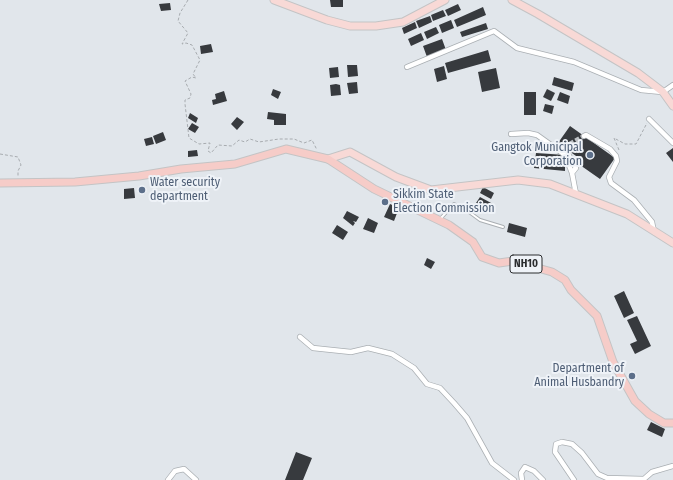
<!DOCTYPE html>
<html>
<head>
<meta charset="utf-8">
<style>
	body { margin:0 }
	canvas { display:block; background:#e1e6eb }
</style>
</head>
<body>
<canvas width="673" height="480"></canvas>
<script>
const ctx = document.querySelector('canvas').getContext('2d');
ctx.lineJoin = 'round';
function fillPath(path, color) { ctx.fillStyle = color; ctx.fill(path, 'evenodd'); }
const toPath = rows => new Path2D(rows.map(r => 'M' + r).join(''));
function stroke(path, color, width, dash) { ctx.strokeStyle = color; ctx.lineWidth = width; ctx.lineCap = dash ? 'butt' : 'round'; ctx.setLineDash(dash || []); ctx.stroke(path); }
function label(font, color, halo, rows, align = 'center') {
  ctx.font = font + ' "Fira Sans Condensed",sans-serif'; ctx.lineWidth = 4; ctx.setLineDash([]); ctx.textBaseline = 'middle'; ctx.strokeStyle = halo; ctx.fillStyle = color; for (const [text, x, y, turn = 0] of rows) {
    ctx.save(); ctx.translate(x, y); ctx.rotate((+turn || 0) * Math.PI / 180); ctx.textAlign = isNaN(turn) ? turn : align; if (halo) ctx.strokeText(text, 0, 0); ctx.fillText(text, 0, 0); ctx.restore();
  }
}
fillPath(toPath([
	[330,0,343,0,343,7,331,7],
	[170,3,171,10,161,11,159,4],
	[458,4,461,10,448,16,445,10],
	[483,7,486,15,457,27,454,20],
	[443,10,446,16,433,21,431,15],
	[430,16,432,22,419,28,416,21],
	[451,20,454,28,442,33,439,25],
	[415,22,417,28,404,34,402,28],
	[486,23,488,29,462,37,460,32],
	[436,27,439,33,427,39,424,32],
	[421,33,424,40,411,46,408,39],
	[442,39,446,50,427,57,423,46],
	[211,44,213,52,201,54,200,46],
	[488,50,491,61,448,73,445,63],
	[347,65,357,65,358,76,348,77],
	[444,66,447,79,437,82,434,69],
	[338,67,339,77,330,78,329,68],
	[496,68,500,88,482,92,478,72],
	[554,77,574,83,572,91,552,85],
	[357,82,358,93,349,94,347,83],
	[336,84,340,85,341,95,331,96,330,85],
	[273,89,281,92,278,99,271,95],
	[547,89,555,93,551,101,543,97],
	[224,91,227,101,213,105,212,100,216,99,215,94],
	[524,92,536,92,536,115,524,115],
	[560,92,570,96,568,104,557,100],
	[545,104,554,106,552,114,543,111],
	[268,112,286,114,286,125,274,125,274,120,267,119],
	[190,113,198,118,196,123,188,118],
	[237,117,244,122,237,130,231,124],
	[192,123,199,127,195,133,188,129],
	[570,126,615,158,600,179,580,165,583,161,558,143],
	[163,132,166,140,156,144,153,136],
	[152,137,154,144,146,146,144,139],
	[673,148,673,162,666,153],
	[197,150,198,156,188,157,188,151],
	[536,153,565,155,565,171,534,168],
	[483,187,494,193,491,199,480,193],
	[134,188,135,198,124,199,124,189],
	[480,197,493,204,489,211,476,203],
	[390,204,399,208,394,221,384,217],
	[347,211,359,217,356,222,353,221,355,223,353,226,343,218],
	[368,218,378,223,374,233,363,229],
	[509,223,527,228,525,237,507,232],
	[337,225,348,232,343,240,332,233],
	[427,258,435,262,431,269,424,265],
	[624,291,634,313,624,318,614,296],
	[637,316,651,346,635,354,630,344,637,341,627,320],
	[651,422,665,429,662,437,647,430],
	[296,452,312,458,303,480,285,480]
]), '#373a3e');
stroke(toPath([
	[564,147,584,136]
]), '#bdc1c5', 4.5, [4.5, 2]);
const service = toPath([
	[441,218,454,204,465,209,480,220,503,227]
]);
const minor = toPath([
	[407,67,494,31,517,48,574,62,641,90,662,92],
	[665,94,663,92,673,85],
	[649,119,673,143],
	[511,134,528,133,537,135,565,155,572,173,576,194],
	[584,136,586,135,610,149,616,156,617,161,609,177,611,183,634,200,652,222,654,232],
	[564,147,576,168,572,173],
	[300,337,313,348,351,352,368,348,392,354,414,368,427,384,440,388,454,403,467,418,492,463,514,480],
	[168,480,175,471,184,469,196,480],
	[522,480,521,473,525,467,534,471,543,480],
	[574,480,555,452,556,444,562,442,572,444,582,453,598,474,607,478,644,479,652,472,673,466]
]);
const primary = toPath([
	[274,0,327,20,350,26,376,26,403,22,445,0],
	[512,0,538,14,638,73,663,92,673,106],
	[328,159,350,152,396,177,431,190,518,180,550,184,627,214,673,243]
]);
const trunk = toPath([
	[0,183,75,182,139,176,181,169,235,164,286,149,328,159,374,189,449,225,473,242,482,257,499,263,513,261,552,272,565,280,571,290,597,316,613,362,635,401,649,414,664,423,673,423]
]);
stroke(service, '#aaafb3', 4);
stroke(minor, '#aaafb3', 6);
stroke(primary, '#c4c4c5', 9);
stroke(trunk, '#c4c4c5', 9);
stroke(toPath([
	[188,0,180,13,178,21,188,33,182,44,186,43,192,45,200,60,193,74,196,78,192,77,185,81,191,94,190,98,185,100,185,104,189,138,199,144,210,143,208,151,211,153,218,145,232,146,239,140,245,142,250,139,259,142,279,139,294,139,304,143,312,140,317,150],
	[619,150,614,138,625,144,636,144,647,123],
	[0,154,18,157,21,165,18,171,18,176]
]), '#a7abaf', 1, [3, 2]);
stroke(service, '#fff', 2);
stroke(minor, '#fff', 4.5);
stroke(primary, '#f8d9d6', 7);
stroke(trunk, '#f6ccc8', 7);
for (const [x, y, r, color] of [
	[590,155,4,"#5c6f8a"],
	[142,190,4,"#5c6f8a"],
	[385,202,4,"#5c6f8a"],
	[632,376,4,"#5c6f8a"]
]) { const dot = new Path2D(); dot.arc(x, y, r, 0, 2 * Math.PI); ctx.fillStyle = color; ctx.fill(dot); stroke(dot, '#eff3f8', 1.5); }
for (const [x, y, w] of [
	[526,264,32]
]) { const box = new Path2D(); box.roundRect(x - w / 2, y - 9, w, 18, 3); ctx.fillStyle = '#eff3f8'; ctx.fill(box); stroke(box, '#2b2d2f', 1); }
label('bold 11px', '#2b2d2f', null, [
	["NH10",526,264]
]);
label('12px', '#4e5e75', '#eff3f8', [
	["Gangtok Municipal",582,148],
	["Corporation",582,162],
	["Water security",150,183,"left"],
	["department",150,197,"left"],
	["Sikkim State",393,195,"left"],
	["Election Commission",393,209,"left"],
	["Department of",624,369],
	["Animal Husbandry",624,383]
], 'right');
</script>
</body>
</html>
